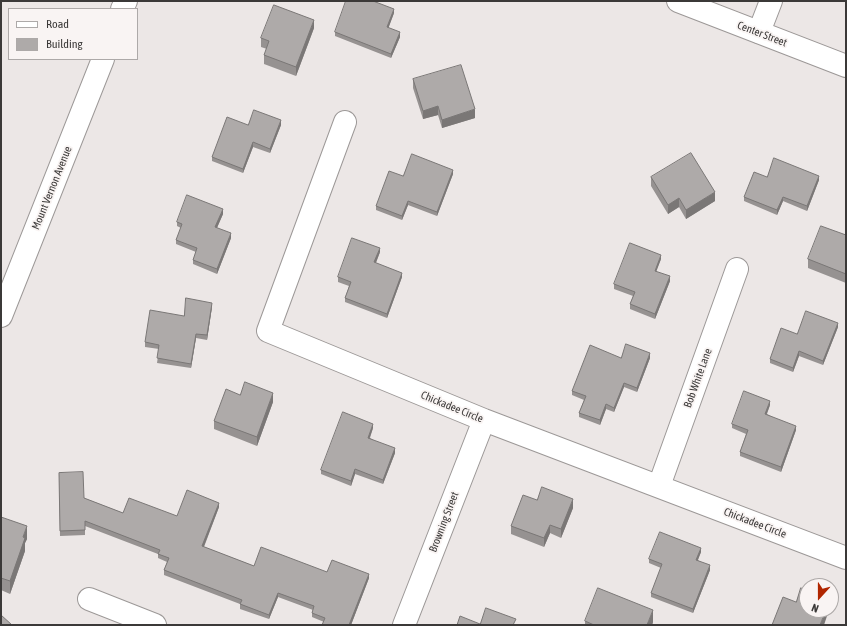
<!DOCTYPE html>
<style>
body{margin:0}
#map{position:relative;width:847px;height:626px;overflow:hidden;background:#ece7e6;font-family:"Asap Condensed",sans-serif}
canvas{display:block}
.frame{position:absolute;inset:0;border:2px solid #3b3938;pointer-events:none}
.legend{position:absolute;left:8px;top:8px;width:130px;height:52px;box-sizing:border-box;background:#f9f4f3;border:1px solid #ada9a8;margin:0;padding:5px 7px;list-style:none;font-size:12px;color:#3b3938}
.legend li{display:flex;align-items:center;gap:8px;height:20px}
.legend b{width:20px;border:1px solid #ada9a8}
.north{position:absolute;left:799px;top:578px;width:40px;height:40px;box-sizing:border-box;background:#f9f4f3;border:1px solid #ada9a8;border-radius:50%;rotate:201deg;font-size:11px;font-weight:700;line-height:16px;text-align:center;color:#3b3938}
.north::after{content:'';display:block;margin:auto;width:14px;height:18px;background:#b12600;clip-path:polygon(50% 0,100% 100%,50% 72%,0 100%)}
</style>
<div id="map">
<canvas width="847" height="626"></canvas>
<div class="frame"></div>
<ul class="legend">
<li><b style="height:5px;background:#fff"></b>Road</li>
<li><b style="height:11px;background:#aeaaa9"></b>Building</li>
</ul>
<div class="north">N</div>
</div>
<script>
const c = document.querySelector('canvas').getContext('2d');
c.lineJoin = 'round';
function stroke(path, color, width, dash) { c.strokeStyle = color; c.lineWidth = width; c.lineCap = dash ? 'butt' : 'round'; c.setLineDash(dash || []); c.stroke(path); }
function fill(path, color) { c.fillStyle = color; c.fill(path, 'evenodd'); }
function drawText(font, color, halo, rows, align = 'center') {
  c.font = font + ' "Asap Condensed",sans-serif'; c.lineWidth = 3.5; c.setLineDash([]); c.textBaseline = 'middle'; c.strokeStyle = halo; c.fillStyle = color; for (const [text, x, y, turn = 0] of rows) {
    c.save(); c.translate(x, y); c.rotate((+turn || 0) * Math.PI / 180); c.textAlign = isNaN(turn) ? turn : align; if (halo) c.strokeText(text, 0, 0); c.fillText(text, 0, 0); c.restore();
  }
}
const minor = new Path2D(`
 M759 32 771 1
 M345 122 268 331 484 420 846 558
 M659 486 737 269
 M89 599 155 625
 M404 625 484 420`);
const secondary = new Path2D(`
 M678 1 846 66
 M122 9 126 1
 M1 316 103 59`);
stroke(minor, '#9c9897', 24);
stroke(secondary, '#9c9897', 24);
stroke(minor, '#fff', 22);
stroke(secondary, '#fff', 22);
fill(new Path2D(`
 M394 13 388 28 400 37 391 58 335 36V32Z
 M314 28 296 76 264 64V55L267 49 261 47V38Z
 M413 79 475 118 442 128 438 115 423 119 413 88Z
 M248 125H281L270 153 253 147 243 173 212 161V157Z
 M453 174 437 216 408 205 402 220 376 210V206L403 176Z
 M651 177 715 201 686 219 679 207 668 214 651 186Z
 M767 177 819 180 807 211 783 201 777 215 744 201V197Z
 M223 214 217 228 231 238 217 274 193 264V260L196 252 176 244V240L181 228 177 226V222Z
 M846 235V283L808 268V259Z
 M380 252 376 263 402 277 387 318 345 302V298L349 286 338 282V277Z
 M661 259 656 271 670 281 655 319 630 309V304L633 296 614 289V284Z
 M212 307 207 340 196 338 191 368 157 363 159 349 145 347V342L184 316Z
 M838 327 823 365 799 356 793 372 770 363V359L797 334Z
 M621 358H650L637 392 624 387 614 412 606 409 600 425 579 417V413L584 400 572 395V391Z
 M240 395 273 402 257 446 214 429V421Z
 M770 405 767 414 796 430 781 472 740 456V452L746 434 732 428V424Z
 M373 428 370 438 395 453 383 484 355 474 351 486 321 474V470Z
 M59 473 84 498 123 513 177 516 219 507 204 547 254 566 327 572 369 578 351 625H322L324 622 312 617V613L313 610 278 597 269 619 240 609V604L164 575V570L167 562 158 558V554L85 526V535L60 536Z
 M537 500 573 508 561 538 550 533 544 547 511 534V526Z
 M1 517 27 539 25 543V551L10 594 1 590Z
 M701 552 698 560 710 570 693 613 651 597V593L661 568 649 563V559Z
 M585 621 653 622 652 625H585Z`), '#969291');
fill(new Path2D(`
 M394 9V13L387 32V27Z
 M314 20V28L296 76V67Z
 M400 32V37L391 58V54Z
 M438 106V115L423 119V111Z
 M475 109V118L442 128V120Z
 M281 120V125L270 153V149Z
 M253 142V147L243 173V169Z
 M453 170V174L437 216V212Z
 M819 176V180L807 211V206Z
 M715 192V201L686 219V210Z
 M783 197V201L777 215V210Z
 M679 198V207L668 214V205Z
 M408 201V205L402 220V216Z
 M223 209V214L215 232V227Z
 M231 233V238L217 274V269Z
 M380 248V252L374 267V262Z
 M661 255V259L655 275V271Z
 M402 273V277L387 318V314Z
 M670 276V281L655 319V314Z
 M212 303V307L207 340V335Z
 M838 323V327L823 365V361Z
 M196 334V338L191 368V364Z
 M799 351V356L793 372V368Z
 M650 353V358L637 392V388Z
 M624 383V387L614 412V408Z
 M273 393V402L257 446V437Z
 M770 401V405L765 418V414Z
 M606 404V409L600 425V420Z
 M373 424V428L368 442V438Z
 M796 426V430L781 472V467Z
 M395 448V453L383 484V480Z
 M355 469V474L351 486V481Z
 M573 499V508L561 538V529Z
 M219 503V507L202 551V546Z
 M550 525V533L544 547V538Z
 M27 526V539L25 543V551L10 594V581L23 537Z
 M701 548V552L696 564V560Z
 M710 565V570L693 613V609Z
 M369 574V578L351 625H349Z
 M278 593V597L269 619V615Z
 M653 610V622L652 625H647Z
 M826 610H829L824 625H820Z`), '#7a7776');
const building = new Path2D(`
 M346 1H373L394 9 387 27 400 32 391 54 335 32Z
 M274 5 314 20 296 67 264 55 269 41 261 38Z
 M461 65 475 109 442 120 438 106 423 111 413 79Z
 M254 110 281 120 270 149 253 142 243 169 212 157 227 117 248 125Z
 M691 153 715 192 686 210 679 198 668 205 651 177Z
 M412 154 453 170 437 212 408 201 402 216 376 206 389 171 403 176Z
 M774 158 819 176 807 206 783 197 777 210 744 197 754 172 767 177Z
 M187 195 223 209 215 227 231 233 217 269 193 260 197 248 176 240 182 224 177 222Z
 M821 226 846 235V274L808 259Z
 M352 238 380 248 374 262 402 273 387 314 345 298 351 282 338 277Z
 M630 243 661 255 655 271 670 276 655 314 630 304 635 292 614 284Z
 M186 298 212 303 207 335 196 334 191 364 157 358 159 345 145 342 150 310 184 316Z
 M806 311 838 323 823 361 799 351 793 368 770 359 781 328 797 334Z
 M626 344 650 353 637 388 624 383 614 408 606 404 600 420 579 413 586 396 572 391 590 345 621 358Z
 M245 382 273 393 257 437 214 421 226 389 240 395Z
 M744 391 770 401 765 414 796 426 781 467 740 452 748 430 732 424Z
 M343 412 373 424 368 438 395 448 383 480 355 469 351 481 321 470Z
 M83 472 84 498 123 513 129 498 177 516 187 490 219 503 202 546 254 566 261 547 327 572 332 560 369 574 349 625H322L325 618 312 613 314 606 278 593 269 615 240 604 242 600 164 570 169 558 158 554 160 550 85 521V530L60 531 59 473Z
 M542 487 573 499 561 529 550 525 544 538 511 526 523 495 537 500Z
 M1 517 27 526 23 537 25 538 10 581 1 578Z
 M660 532 701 548 696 560 710 565 693 609 651 593 662 564 649 559Z
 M598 588 653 610 647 625H594L585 621Z
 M801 588 807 591V610H826L820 625H772L783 597 796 602Z
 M486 608 516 619 513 625H457L460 616 480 624Z
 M1 615 12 625H1Z`);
fill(building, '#aeaaa9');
stroke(building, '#7a7776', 1);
drawText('11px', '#3b3938', '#f9f4f3', [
 ["Center Street",762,34,21],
 ["Mount Vernon Avenue",52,188,-68],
 ["Bob White Lane",698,378,-70],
 ["Chickadee Circle",452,407,22],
 ["Browning Street",444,522,-69],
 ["Chickadee Circle",755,523,21]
]);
</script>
